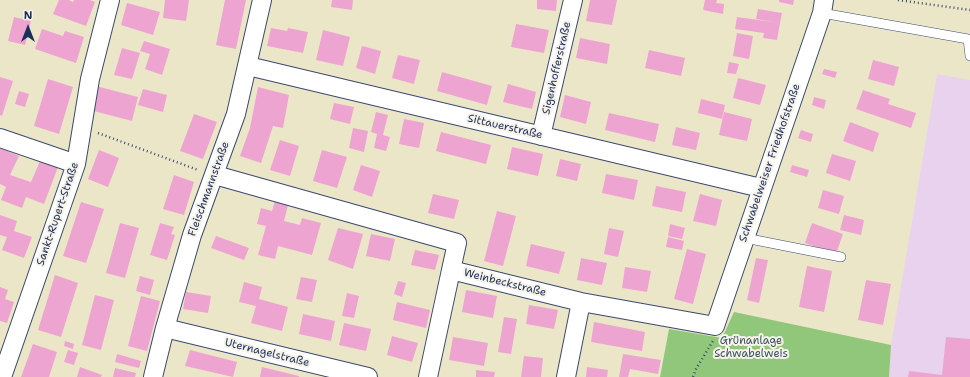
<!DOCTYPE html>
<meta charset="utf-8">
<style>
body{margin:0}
#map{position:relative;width:970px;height:377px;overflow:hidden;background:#ece6c9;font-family:"Shantell Sans",sans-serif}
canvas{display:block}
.north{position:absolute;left:8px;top:8px;width:40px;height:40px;-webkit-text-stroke:3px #f7f3e8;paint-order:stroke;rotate:0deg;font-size:11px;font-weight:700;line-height:16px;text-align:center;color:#1b2f5e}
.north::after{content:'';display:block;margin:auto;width:14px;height:18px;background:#1b2f5e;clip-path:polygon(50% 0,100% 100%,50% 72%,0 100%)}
</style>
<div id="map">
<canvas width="970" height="377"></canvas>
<div class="north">N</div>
</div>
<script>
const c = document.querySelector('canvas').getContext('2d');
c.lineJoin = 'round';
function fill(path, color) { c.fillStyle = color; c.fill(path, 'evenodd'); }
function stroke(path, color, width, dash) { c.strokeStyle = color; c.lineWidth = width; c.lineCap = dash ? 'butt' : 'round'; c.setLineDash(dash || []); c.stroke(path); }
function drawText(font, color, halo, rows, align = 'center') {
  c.font = font + ' "Shantell Sans",sans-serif'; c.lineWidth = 4; c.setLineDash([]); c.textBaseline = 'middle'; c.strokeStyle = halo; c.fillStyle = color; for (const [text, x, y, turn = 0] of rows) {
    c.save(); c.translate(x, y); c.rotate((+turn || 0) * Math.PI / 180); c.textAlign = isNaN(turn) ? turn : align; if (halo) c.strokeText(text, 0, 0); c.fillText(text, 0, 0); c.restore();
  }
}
fill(new Path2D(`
 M937 74 970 80V377H889L891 345Z`), '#e9d2ed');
fill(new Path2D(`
 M734 312 891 345 889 377H660L669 329 722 338Z`), '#90c77a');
fill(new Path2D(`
 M59 0H69L73 2 74 0H90L95 2 86 26 53 14Z
 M165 0H189L186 21 163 18Z
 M225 0H246L236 49 216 45Z
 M332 0H353L352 10 331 7Z
 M537 0H557L556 11 537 9Z
 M590 0H617L612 25 586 21Z
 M705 0H717L716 3 724 4 723 14 703 10Z
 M779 0H794L793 5 779 2Z
 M127 3 160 12 153 35 121 25Z
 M758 9 782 13 780 23 756 19Z
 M14 17 31 21 25 45 8 41Z
 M737 17 780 23 777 40 763 38 764 33 735 29Z
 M516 24 549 30 544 53 511 47Z
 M271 28 287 31 288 28 308 32 303 53 267 46Z
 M42 29 63 36 65 31 84 37 76 63 35 49Z
 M323 30 350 37 343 66 316 60Z
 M737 33 753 36 749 59 733 56Z
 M580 38 610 44 607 64 576 58Z
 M144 41 170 49 162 75 145 69 150 54 140 51Z
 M362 46 381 51 375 74 356 68Z
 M122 48 140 53 132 79 114 75Z
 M649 50 685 58 681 76 645 68Z
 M398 55 420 60 414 84 392 78Z
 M873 60 899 67 894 86 868 79Z
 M729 62 739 64 736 74 727 73Z
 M824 69 837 72 835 78 822 74Z
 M442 72 492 86 487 105 437 91Z
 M0 77 13 81 2 116 0 115Z
 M738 78 766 85 760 105 733 98Z
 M48 79 73 87 59 134 34 126Z
 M508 84 536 92 532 109 503 102Z
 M96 86 138 97 132 121 90 110Z
 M258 87 289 95 283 128 273 126 261 163 240 156 250 128Z
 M143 89 167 95 163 112 138 105Z
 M863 90 890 99 888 104 916 113 911 128 856 109Z
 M19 91 29 94 25 107 15 104Z
 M565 95 591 102 586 124 560 117Z
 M814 97 826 100 824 109 812 105Z
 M701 99 725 105 722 119 698 113Z
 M334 103 354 107 350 124 330 119Z
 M376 112 388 115 383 135 390 137 386 151 374 148 377 134 371 132Z
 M724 112 752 119 747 141 719 135Z
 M609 113 659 124 655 142 605 130Z
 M194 114 217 122 203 159 180 151Z
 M404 119 424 123 419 148 399 144Z
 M850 122 879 133 873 152 843 141Z
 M676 127 700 133 696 150 672 145Z
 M353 128 368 131 364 152 349 148Z
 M801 130 813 134 811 142 798 138Z
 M441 132 491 145 486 164 436 151Z
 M280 140 299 146 290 176 270 170Z
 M512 147 543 154 538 176 507 169Z
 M0 148 19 156 10 175 31 182 40 161 58 167 44 204 26 197 22 208 1 200 6 187 0 184Z
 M99 150 119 158 108 187 88 179Z
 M322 150 347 157 337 188 313 181Z
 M832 154 856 161 850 181 826 173Z
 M560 159 581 164 577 181 556 176Z
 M361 165 380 171 372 197 353 190Z
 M792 165 809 170 807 177 790 172Z
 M606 174 638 180 634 200 602 193Z
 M174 175 194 182 184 215 163 209Z
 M656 186 686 192 682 212 652 206Z
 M823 190 844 196 839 214 818 208Z
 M433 194 459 200 454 219 428 213Z
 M700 194 722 200 716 226 693 221Z
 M275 201 288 205 284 221 300 225 302 218 321 223 312 255 278 246 275 259 258 255 266 226 257 224 261 208 272 211Z
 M81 202 104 209 86 263 63 256Z
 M497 211 516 216 503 266 484 261Z
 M0 215 17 221 14 231 32 237 24 258 2 250 7 237 0 235Z
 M844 215 864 220 861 235 840 230Z
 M120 223 139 228 125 278 106 273Z
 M160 223 174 227 171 234 175 235 167 260 150 255Z
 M812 223 843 234 836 254 805 243Z
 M670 224 685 228 682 239 668 236Z
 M338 228 363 234 353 269 328 260Z
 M609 228 624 231 618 257 604 254Z
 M371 234 395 239 390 261 366 256Z
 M216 236 249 248 244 260 211 248Z
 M668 237 684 241 682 250 666 247Z
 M531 244 565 252 559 274 526 266Z
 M687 249 706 254 693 304 674 299Z
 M415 250 439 255 435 270 411 265Z
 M581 258 607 263 602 285 577 280Z
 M756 258 768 260 759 303 747 300Z
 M807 266 832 271 824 312 799 307Z
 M625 267 651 271 647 292 622 288Z
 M55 275 78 283 61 337 38 330Z
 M140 276 154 280 150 295 136 291Z
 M301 277 317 280 312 302 296 299Z
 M866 280 891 284 883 325 858 320Z
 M398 281 406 283 402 297 394 294Z
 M244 282 262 287 259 299 288 307 282 331 251 323 256 306 239 302Z
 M0 287 8 290 5 299 14 302 7 323 0 321Z
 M466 290 497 296 493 318 462 312Z
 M186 292 211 296 208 313 183 309Z
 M347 293 359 296 354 318 342 316Z
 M95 295 114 300 101 350 82 345Z
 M141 296 160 301 147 351 128 346Z
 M397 302 430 310 426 328 393 320Z
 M529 305 558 310 554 329 526 324Z
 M303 314 335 321 331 341 299 334Z
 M504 317 517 319 511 354 498 352Z
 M594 322 645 332 642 351 591 342Z
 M344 323 371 329 366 351 339 345Z
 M392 336 418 343 412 362 387 355Z
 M453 337 488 343 484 366 449 360Z
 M946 337 970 339V377H908L909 371 942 375Z
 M65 341 74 344 73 349 64 346Z
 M33 344 57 352 49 377H21Z
 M68 350 78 353 74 365 64 362Z
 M190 350 237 362 233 377 185 366Z
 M117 354 141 361 139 368 115 362Z
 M623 354 661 360 658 374 630 369 628 377H619Z
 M524 356 543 358 541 377H521Z
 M80 367 102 375 101 377H77Z
 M262 367 299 376V377H260Z
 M587 367 608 370 607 377H586Z
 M115 368 136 373 135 377H113Z
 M476 370 495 372 494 377H476Z`), '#eda4d1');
const service = new Path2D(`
 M822 13 968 39 970 56
 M745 238 841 257`);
const minor = new Path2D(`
 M248 66 761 188
 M541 136 573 0
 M0 138 76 164
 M215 175 457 243 451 270 581 302 715 326 822 13 824 0
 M165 328 368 377
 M2 377 76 164 90 79 110 0
 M153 377 165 328 192 235 236 114 262 0
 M428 377 451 270
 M566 377 581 302`);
stroke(service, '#3a4a6e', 10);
stroke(minor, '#3a4a6e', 20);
stroke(new Path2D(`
 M898 0 970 10
 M98 133 198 170
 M693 377 696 369 713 341`), '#3a4a6e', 2.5, [1, 3]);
stroke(service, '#fff', 9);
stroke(minor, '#fff', 18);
drawText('11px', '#1b2f5e', '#f7f3e8', [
 ["Sigenhofferstraße",557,68,-77],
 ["Sittauerstraße",505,127,13],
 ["Schwabelweiser Friedhofstraße",770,163,-71],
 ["Fleischmannstraße",209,189,-70],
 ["Sankt-Rupert-Straße",58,214,-71],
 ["Weinbeckstraße",505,283,14],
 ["Uternagelstraße",267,353,14]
]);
drawText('11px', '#385565', '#f7f3e8', [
 ["Grünanlage",751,341],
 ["Schwabelweis",751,354]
]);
</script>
